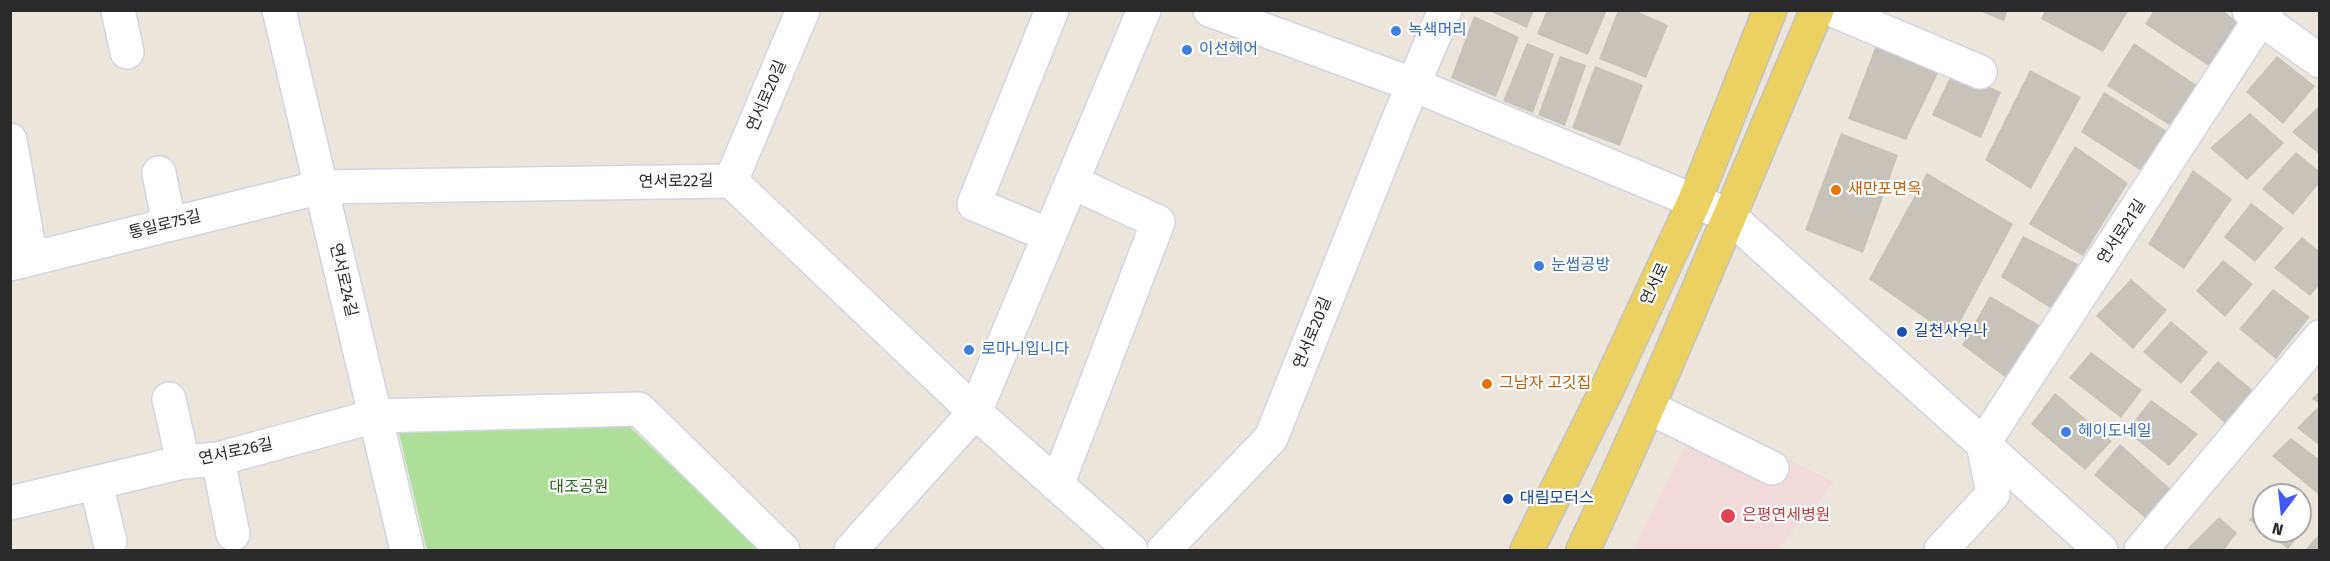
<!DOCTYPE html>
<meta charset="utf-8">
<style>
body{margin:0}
#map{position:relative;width:2330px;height:561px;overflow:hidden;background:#ebe5dc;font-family:"Fira Sans",sans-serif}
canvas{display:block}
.frame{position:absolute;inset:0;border:12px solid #2a2a2a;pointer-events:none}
.north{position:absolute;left:2252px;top:483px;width:60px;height:60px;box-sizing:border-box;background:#fff;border:2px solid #aaa;border-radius:50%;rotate:195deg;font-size:16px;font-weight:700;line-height:24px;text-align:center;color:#2a2a2a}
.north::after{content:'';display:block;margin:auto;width:21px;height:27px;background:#425af2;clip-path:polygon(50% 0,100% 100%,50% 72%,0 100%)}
</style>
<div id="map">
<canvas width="2330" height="561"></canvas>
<div class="frame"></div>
<div class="north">N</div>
</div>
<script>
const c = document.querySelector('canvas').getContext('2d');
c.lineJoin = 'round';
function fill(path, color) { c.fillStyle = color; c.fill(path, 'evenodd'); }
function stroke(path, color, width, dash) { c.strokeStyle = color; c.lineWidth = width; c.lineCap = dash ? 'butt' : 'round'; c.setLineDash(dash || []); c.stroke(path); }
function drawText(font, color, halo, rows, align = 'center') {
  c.font = font + ' "Fira Sans","Noto Sans KR",sans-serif'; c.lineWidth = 4.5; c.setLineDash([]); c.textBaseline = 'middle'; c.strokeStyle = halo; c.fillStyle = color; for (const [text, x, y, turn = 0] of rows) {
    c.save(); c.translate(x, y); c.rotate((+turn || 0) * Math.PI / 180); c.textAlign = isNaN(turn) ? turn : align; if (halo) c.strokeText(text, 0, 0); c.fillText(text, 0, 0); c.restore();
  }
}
fill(new Path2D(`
 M1700 416 1834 482 1777 550H1633Z`), '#f2dada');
fill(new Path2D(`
 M629 426 760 550H427L398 429Z`), '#afe09b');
fill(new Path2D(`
 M1487 10H1534L1527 28Z
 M1547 10H1607L1588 55 1537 34Z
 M1618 10H1634L1668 25 1646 78 1599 59Z
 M1977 10H2008L2004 21Z
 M2045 10H2129L2103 52 2041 19Z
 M2154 10H2222L2239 23 2212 68 2145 24Z
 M1474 16 1519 37 1496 97 1451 78Z
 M1878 40 1941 67 1906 140 1848 119Z
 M1527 43 1554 54 1533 113 1503 101Z
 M2134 43 2198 86 2171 126 2107 86Z
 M1560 56 1586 65 1565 126 1538 115Z
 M2277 56 2315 86 2283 124 2246 92Z
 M1595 66 1643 85 1620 146 1572 128Z
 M2030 70 2081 97 2031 189 1985 160Z
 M1953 71 2001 92 1981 138 1932 115Z
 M2104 92 2167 131 2140 170 2081 132Z
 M2320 105V155L2292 132Z
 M2250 113 2284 143 2247 180 2210 148Z
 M1841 133 1898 155 1863 253 1805 230Z
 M2075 146 2128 183 2083 256 2029 224Z
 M2296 152 2320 172V182L2293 215 2262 189Z
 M2193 170 2232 199 2184 269 2148 244Z
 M1927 173 2013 224 1952 337 1869 279Z
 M2251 203 2284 228 2255 262 2224 237Z
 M2023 236 2078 264 2052 309 2001 277Z
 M2302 237 2320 252V284L2310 296 2274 268Z
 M2223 260 2253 284 2225 317 2196 291Z
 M2131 279 2167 310 2133 349 2096 316Z
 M2273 289 2310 317 2276 359 2239 329Z
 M1990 296 2039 325 2009 380 1962 345Z
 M2171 321 2208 352 2181 384 2143 352Z
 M2091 352 2142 390 2121 418 2069 378Z
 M2218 361 2255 392 2227 425 2190 392Z
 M2320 390V404L2312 399Z
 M2055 393 2112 441 2085 470 2031 424Z
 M2151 400 2198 434 2169 466 2126 431Z
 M2317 408 2320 411V446L2297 428Z
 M2291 438 2320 460 2318 494 2272 456Z
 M2120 444 2175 493 2149 521 2094 475Z
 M2264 505V531L2249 520Z
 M2300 514 2310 522 2288 549 2264 531H2300Z
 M2219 517 2237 533 2224 550H2186Z
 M2320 533V550H2305Z`), '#c7c3bb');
const minor = new Path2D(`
 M118 10 127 52
 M279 10 407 550
 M1210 10 1414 85 1728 215 2101 550
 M1833 10 1980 72
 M2249 10 2320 61
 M10 140 31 259
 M159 173 169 224
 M731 181 803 10
 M1049 235 974 204 1052 10
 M10 264 321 187 731 181 975 412 1131 550
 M169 399 183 462
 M1650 408 1772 468
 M218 459 233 534
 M96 483 110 542
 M1057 485 1158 222 1072 182
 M10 503 183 462 218 459 375 416 639 409 783 550
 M851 550 975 412 1144 10
 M1164 550 1271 438 1397 123 1445 10
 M1941 550 1993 494 1983 444 2266 10
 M2141 550 2320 337`);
const major = new Path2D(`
 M1527 550 1608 387 1695 200 1770 10
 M1583 550C1666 373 1739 191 1817 10`);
stroke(minor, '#d1d4e2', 36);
stroke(major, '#c3c3c3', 36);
stroke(minor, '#fff', 33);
stroke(major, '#ebd162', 33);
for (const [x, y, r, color] of [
 [1396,31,6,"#3f7fe0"],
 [1187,50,6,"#3f7fe0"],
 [1836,190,6,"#e8710a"],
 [1539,266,6,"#3f7fe0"],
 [1902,332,6,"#1a4fb4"],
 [969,350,6,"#3f7fe0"],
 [1487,384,6,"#e8710a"],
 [2066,432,6,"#3f7fe0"],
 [1508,499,6,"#1a4fb4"],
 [1728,516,8,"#e0444e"]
]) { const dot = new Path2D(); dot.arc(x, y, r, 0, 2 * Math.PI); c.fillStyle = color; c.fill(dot); stroke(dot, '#fff', 2); }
drawText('16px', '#366cbe', '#fff', [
 ["녹색머리",1408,31],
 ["이선헤어",1199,50],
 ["눈썹공방",1551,266],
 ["로마니입니다",981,350],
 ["헤이도네일",2078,432]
], 'left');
drawText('16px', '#2a2a2a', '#fff', [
 ["연서로20길",767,96,-67],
 ["연서로22길",676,182,-1],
 ["통일로75길",165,225,-14],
 ["연서로21길",2122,232,-57],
 ["연서로24길",343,280,77],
 ["연서로",1655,284,-65],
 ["연서로20길",1313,333,-68],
 ["연서로26길",236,452,-12]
]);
drawText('16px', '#c56008', '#fff', [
 ["새만포면옥",1848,190],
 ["그남자 고깃집",1499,384]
], 'left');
drawText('16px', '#164399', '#fff', [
 ["길천사우나",1914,332],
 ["대림모터스",1520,499]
], 'left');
drawText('16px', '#28641d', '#fff', [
 ["대조공원",579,488]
]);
drawText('16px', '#be3a42', '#fff', [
 ["은평연세병원",1742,516]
], 'left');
</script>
